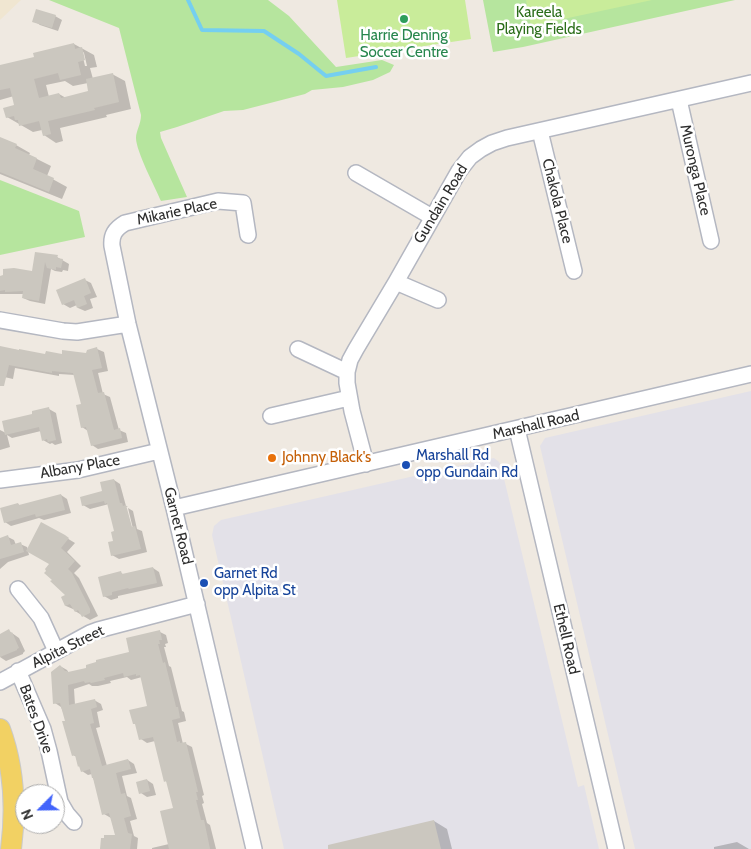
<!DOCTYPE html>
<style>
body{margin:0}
#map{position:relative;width:751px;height:849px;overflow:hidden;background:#efe9e1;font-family:Cabin,sans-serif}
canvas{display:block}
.north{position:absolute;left:15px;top:784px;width:50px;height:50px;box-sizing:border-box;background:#fff;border:1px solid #ababab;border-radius:50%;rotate:247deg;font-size:14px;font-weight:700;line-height:20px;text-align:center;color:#2e2e2e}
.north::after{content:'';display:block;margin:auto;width:18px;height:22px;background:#4264fb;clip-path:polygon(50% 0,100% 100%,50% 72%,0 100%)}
</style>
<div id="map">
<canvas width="751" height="849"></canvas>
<div class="north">N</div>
</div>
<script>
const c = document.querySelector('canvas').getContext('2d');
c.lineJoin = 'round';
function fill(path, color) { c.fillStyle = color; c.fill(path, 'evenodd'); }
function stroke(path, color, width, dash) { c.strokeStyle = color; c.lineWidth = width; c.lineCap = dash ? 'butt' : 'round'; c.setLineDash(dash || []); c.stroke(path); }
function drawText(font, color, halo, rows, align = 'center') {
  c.font = font + ' Cabin,sans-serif'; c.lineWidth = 5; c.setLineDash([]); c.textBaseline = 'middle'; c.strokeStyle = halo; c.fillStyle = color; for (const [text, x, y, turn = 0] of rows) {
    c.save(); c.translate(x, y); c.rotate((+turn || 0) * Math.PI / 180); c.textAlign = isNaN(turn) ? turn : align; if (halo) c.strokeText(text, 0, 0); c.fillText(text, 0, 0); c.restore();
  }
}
fill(new Path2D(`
 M751 391V849H635L540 446 545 438Z
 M494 458 499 462 501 466 578 787 584 785 599 849H284L212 535 214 526 221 520 489 459Z`), '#e3e1e8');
fill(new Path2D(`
 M0 0H21L0 20Z`), '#f0e6d1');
fill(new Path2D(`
 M49 0H268L289 16 336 67 382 60 394 65 390 72 373 80 343 87 312 90 305 94 243 110 224 111 177 127 160 132 161 138 187 197 161 201C155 187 136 151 136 138 136 131 141 124 141 115L119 28Z
 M483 0H735L523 47 493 52Z
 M0 180 79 211 85 237 0 255Z`), '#b6e59e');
fill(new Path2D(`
 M337 0H465L471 39 346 58Z
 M526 0H652L531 26Z`), '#c9ec9a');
fill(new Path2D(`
 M55 16 62 20 58 31 40 25 34 21Z
 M74 44 94 55 97 67 90 68 93 79 112 74 125 81 131 109 106 115 107 117 60 128 63 141 56 143 44 135 42 130 33 132 7 117 16 106 14 96 0 100V66L35 58ZM81 49 84 53 87 66H85ZM65 81 73 86 88 83 90 92 66 98 59 94 49 97 46 85Z
 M0 139 16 145 30 153 29 155 51 166 47 176 67 187 62 199 0 174Z
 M36 253 57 257 69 264 68 271 63 270 62 272 55 271 51 269 45 304 30 301 23 298 24 294H0V277L33 273Z
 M85 280 91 283 97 297 90 299 93 308 85 311 78 308 77 305 70 308 63 304Z
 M0 347 46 355 87 354 97 349 104 352 108 371 98 373 103 394 110 397 119 430 126 433 128 442 98 449 92 445 88 431 82 427V404L75 375 59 374V376L15 368 13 379 0 376Z
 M49 409 56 413 62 443 55 445 52 443 50 444 43 440 41 431 12 438 7 435 10 447 0 450V430L6 433 34 415Z
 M114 480 120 484 126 506 128 507H126L132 533H134L128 508 133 511 137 529 142 531 147 552 119 559 112 555 115 532 109 504 90 509 83 505 103 492Z
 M61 495 67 499 71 513 44 520 39 518 11 526 5 522 18 504 21 506Z
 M42 523 75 543 67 552 81 566 74 573 79 578 98 616 90 620 75 611 74 609H73L66 606 62 597 67 595 51 564 28 551 29 555 8 562 0 569V539L8 537 14 540 16 545 20 544 27 547 28 550Z
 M153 568 159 572 163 586 118 596V598L111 600 104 596 121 573 125 575Z
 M9 631 19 638 25 651 23 653V654L6 661 0 657V635Z
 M160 632 166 635 168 643 165 644 166 647H164L169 666 171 667 182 711 184 712 186 721 178 723 183 744H186L192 747 204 795 202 796 204 803 202 804 207 823 210 825 216 849H152V848L169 844 174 809 168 782 165 781 155 741 147 743 141 739 149 707 142 677 131 680 127 677 110 681 111 683 98 686H92L89 684 74 689 75 705 94 700 101 704 103 710 97 712 100 727 96 728 107 766 128 760 134 764 137 773 122 776 127 796 131 798 137 819 130 821 134 836 138 838 137 849H101L116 837 111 818 104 814 92 774 88 775 82 771 81 767 79 766 77 757 73 755 67 722 61 707 55 703 60 666 67 670 69 673 88 668 131 653Z
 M147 780 153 784 156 795 147 797 141 793Z
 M434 821 447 829 452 849H330Z
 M737 842 749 849H714V847Z`), '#0003');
stroke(new Path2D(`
 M188 0 202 30 264 31 299 54 326 76 376 67`), '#75cff0', 4);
fill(new Path2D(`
 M36 9 56 15 52 28 32 22Z
 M74 43 75 49 82 47 85 60 78 62 81 75 60 80 58 73 34 79 39 98 59 93 61 98 88 91 86 79 113 73 119 102 94 108 95 110 48 121 51 134 43 136 39 121 19 126 18 120H15L14 116 6 118 3 108 14 105 10 88 0 90V65L34 57 33 53Z
 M0 137 17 144 15 148 37 158 33 169 54 178 49 192 0 172Z
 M35 252 58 255 57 258 63 259 61 268 56 267V270L47 268 45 262 39 301 22 298 23 291 5 292V290L0 291V276L3 275V269L14 268 32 271Z
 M85 278 91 293 84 296 87 304 77 308 74 300 62 305 56 290Z
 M0 346 19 350V349L45 354 46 351 62 354V350L86 353 87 350 97 347 102 368 92 370 98 393 104 392 114 430 120 428 122 438 91 446 86 427 81 428 76 405 81 404 73 373 52 371V373L9 365 4 386H0Z
 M49 407 56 440 48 442 47 439 42 441 39 427 5 435 2 421 32 414V411Z
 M114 479 120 503H122L123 506 126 505 132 527 135 526 141 549 111 556 108 542 113 541 111 532 114 531 107 503 105 504 104 501 82 506 80 497 102 491 100 482Z
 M61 494 65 510 36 517 35 514 4 523 0 508 18 503 19 505Z
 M41 522 65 535 69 538 61 548 75 561 68 569 72 573 90 609V613L82 617 78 610 75 612 70 604 65 606 61 597 65 595 50 581 52 580 44 573 46 571 45 569 49 564 26 551Z
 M8 535 11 545 21 542 24 552 0 559V538Z
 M153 567 157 583 129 589 128 588 112 592V595L103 597 98 577 121 571 122 574Z
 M9 629 11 633 12 632 19 648 17 649V650L0 657V634Z
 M160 630 162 640H159L160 644H158L163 663 165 662 176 707H178L180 718 172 720 177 742 180 741V743L186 742 198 792H196L198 800H196L201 820H204L210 849H169L160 811 173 808 166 781 164 782 153 737 139 740 135 724H133L129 710 147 706 140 675 136 676V674L124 677 123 673 104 678 105 680 91 683 90 682 85 683 84 681 68 685 69 705 95 699 97 707 91 709 94 723 90 724 102 766 128 759 131 769 116 773 121 794 125 793 131 816 124 818 128 833 132 834 130 849H100L101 838H104V835H115L109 813 102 815 93 778H92L90 769 81 772 79 766 78 767 75 755 72 756 62 721H65L60 703 53 704 51 672 60 665 65 671H67L68 672 86 668V665L96 662V660L129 652 126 638Z
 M147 779 150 791 139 794 136 782Z
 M434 820 441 849H328V845Z`), '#cbc7bf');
const minor = new Path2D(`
 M679 100 711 241
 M540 131 574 271
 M356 173 432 217
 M248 235 243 203 218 201 125 223C115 229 111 235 112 246L128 324 174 508 254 849
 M396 282 438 300
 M0 320 63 331 77 332 128 324
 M298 349 347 372
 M271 416 349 398
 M517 429 616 849
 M366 464 352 411 347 383V372L350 360 356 349 396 282 459 171 470 157 481 149 492 143 507 138 751 83
 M0 480 78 470 159 451
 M174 508 751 374
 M18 589 41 618 56 651
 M18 671 43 729 49 751 60 802 67 814 74 822
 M0 682 90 633 98 630 197 604`);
const major = new Path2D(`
 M0 729C14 767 16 810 11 849`);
stroke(minor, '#b4b7c1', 18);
stroke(major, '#c9c9c9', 22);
stroke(minor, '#fff', 15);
stroke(major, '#f2d163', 20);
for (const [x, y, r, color] of [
 [404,19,5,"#2e9e5b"],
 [272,458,5,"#e8710a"],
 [406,465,5,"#1a4fb4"],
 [204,583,5,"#1a4fb4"]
]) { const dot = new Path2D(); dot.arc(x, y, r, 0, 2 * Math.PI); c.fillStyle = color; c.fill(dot); stroke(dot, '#fff', 2); }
drawText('15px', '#2c6e1b', '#fff', [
 ["Kareela",539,13],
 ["Playing Fields",539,30]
]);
drawText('15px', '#27864d', '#fff', [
 ["Harrie Dening",404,36],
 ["Soccer Centre",404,53]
]);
drawText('15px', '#2e2e2e', '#fff', [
 ["Muronga Place",695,170,77],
 ["Chakola Place",557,201,76],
 ["Gundain Road",441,204,-59],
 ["Mikarie Place",177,212,-12],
 ["Marshall Road",536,425,-13],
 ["Albany Place",80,467,-10],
 ["Garnet Road",178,526,76],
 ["Ethell Road",566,639,77],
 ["Alpita Street",68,647,-26],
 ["Bates Drive",36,719,70]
]);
drawText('15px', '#164399', '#fff', [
 ["Marshall Rd",416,456],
 ["opp Gundain Rd",416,473],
 ["Garnet Rd",214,574],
 ["opp Alpita St",214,591]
], 'left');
drawText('15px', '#c56008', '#fff', [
 ["Johnny Black's",282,458]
], 'left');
</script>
